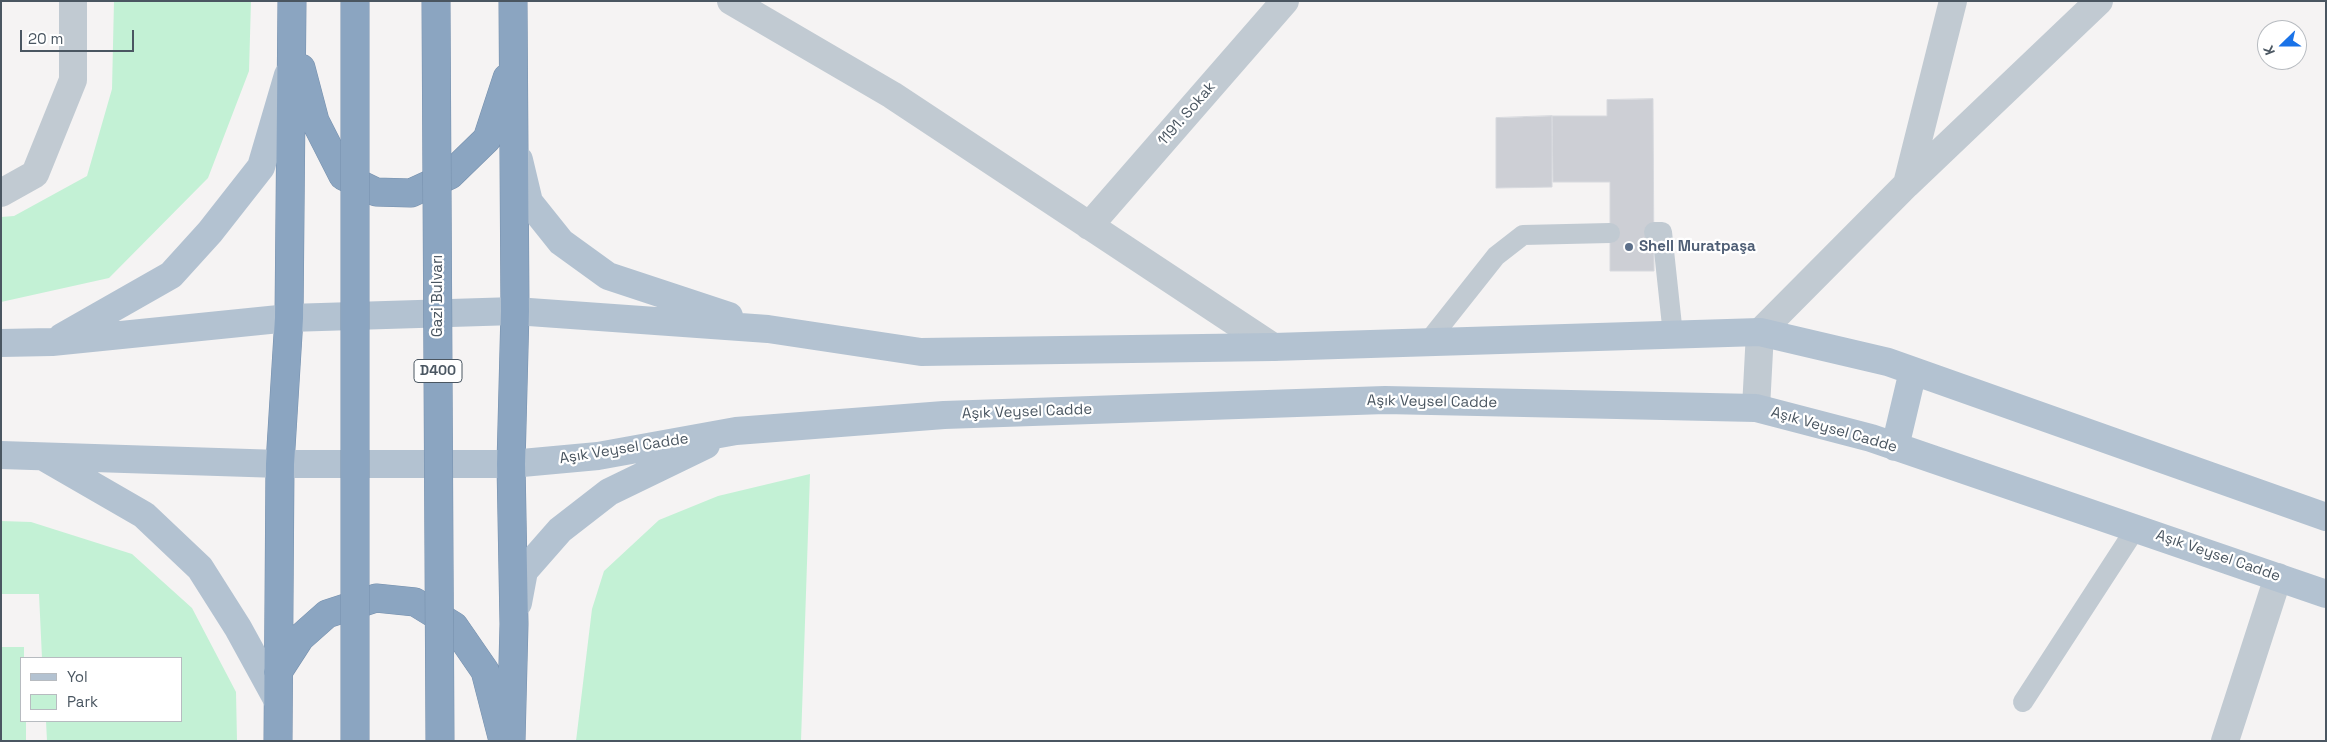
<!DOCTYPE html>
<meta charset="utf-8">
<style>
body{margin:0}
#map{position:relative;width:2327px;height:742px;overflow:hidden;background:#f5f3f3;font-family:"Space Grotesk",sans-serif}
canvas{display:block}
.frame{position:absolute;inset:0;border:2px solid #4a5661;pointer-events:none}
.legend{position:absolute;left:20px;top:657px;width:162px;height:65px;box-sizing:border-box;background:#fff;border:1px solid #b7bbc0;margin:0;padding:6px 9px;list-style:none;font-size:15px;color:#4a5661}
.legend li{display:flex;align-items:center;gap:10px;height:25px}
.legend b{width:25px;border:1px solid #b7bbc0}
.north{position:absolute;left:2257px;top:20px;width:50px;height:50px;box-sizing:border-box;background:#fff;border:1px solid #b7bbc0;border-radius:50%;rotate:248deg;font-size:14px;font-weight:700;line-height:20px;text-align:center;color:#4a5661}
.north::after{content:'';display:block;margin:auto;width:18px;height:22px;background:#1a73e8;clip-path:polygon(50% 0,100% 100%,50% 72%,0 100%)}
.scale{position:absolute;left:20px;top:30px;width:114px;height:22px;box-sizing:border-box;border:2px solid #4a5661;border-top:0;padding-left:6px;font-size:15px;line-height:18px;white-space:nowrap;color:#4a5661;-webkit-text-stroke:4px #fff;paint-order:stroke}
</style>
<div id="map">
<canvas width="2327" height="742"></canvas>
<div class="frame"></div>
<ul class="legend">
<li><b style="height:6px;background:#b3c2d1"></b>Yol</li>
<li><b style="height:14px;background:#c3f1d5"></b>Park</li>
</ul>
<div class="north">K</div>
<div class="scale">20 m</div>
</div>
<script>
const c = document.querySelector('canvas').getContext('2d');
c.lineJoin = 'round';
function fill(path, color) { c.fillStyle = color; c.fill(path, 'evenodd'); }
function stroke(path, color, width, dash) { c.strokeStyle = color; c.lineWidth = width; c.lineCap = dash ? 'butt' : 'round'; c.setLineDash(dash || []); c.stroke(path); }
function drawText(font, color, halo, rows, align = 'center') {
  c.font = font + ' "Space Grotesk",sans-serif'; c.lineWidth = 4.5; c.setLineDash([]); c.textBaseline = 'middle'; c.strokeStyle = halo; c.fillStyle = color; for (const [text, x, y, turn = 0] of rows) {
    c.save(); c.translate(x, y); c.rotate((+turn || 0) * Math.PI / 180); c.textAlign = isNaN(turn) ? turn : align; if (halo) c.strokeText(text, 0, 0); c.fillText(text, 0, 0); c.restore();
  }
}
fill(new Path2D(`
 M114 1H251L249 71 208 178 109 278 1 302V217L14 216 87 176 112 89Z
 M810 474 801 741H576L592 609 604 571 659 520 718 496Z
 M1 521 31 522 132 554 192 608 236 692 237 741H47L46 721H181V658H42L39 594H1Z
 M1 647H24V658H21V721H26V741H1Z`), '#c3f1d5');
const building = new Path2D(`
 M1653 99 1654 271H1610V182H1553L1552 116H1607V100Z
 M1552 116V187L1496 188V118Z`);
fill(building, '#cdcfd5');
stroke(building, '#d7d9de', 1);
const highway = new Path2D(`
 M301 68 315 121 343 176 376 192 411 193 450 175 487 139 507 78
 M278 672 300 638 327 614 376 598 415 602 454 626 485 671 502 737
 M278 741 280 464 289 318 292 1
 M511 741 514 624 511 464 515 311 513 1`);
stroke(highway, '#7690ad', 29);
stroke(new Path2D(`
 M1654 232H1662L1673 335
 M1427 343 1496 256 1523 235 1610 233
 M2023 702 2136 528`), '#c1cad2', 20);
stroke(new Path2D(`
 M731 1 892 95 1273 347
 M1907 184 1953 1
 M1 193 35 174 73 80V1
 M1089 226 1285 1
 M1756 408 1760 332 1907 184 2099 1
 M2225 741 2278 577`), '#c1cad2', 28);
stroke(new Path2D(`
 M519 160 529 202 561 242 608 276 729 316
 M62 337 171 275 210 232 261 167 288 75
 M1 343 52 342 289 318 515 311 768 329 921 352 1273 347 1760 332 1888 362 2326 517
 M1895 447 1913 371
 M1 455 280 464H511L598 456 736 431 944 415 1385 400 1756 408 1871 438 2326 594
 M47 459 144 515 200 568 238 628 278 701
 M518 603 524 571 560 530 609 492 706 445`), '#b3c2d1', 28);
stroke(highway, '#8ba5c1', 28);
const highwayBridge = new Path2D(`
 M355 1V741
 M436 1 440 741`);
stroke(highwayBridge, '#7690ad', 29, []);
stroke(highwayBridge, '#8ba5c1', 28);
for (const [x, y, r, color] of [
 [1629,247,5,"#5c6f8a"]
]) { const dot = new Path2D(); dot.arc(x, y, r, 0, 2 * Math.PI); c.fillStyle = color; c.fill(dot); stroke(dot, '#fff', 2); }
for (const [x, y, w] of [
 [438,371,48]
]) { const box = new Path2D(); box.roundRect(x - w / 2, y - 11.5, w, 23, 4); c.fillStyle = '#fff'; c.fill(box); stroke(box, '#4a5661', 1); }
drawText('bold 14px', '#4a5661', null, [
 ["D400",438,371]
]);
drawText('15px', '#4a5661', '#fff', [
 ["1191. Sokak",1187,114,-49],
 ["Gazi Bulvarı",438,296,-90],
 ["Aşık Veysel Cadde",1432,402,1],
 ["Aşık Veysel Cadde",1027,412,-2],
 ["Aşık Veysel Cadde",1834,430,16],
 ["Aşık Veysel Cadde",624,449,-9],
 ["Aşık Veysel Cadde",2218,556,19]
]);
drawText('bold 15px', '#4e5e75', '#fff', [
 ["Shell Muratpaşa",1639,247]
], 'left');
</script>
